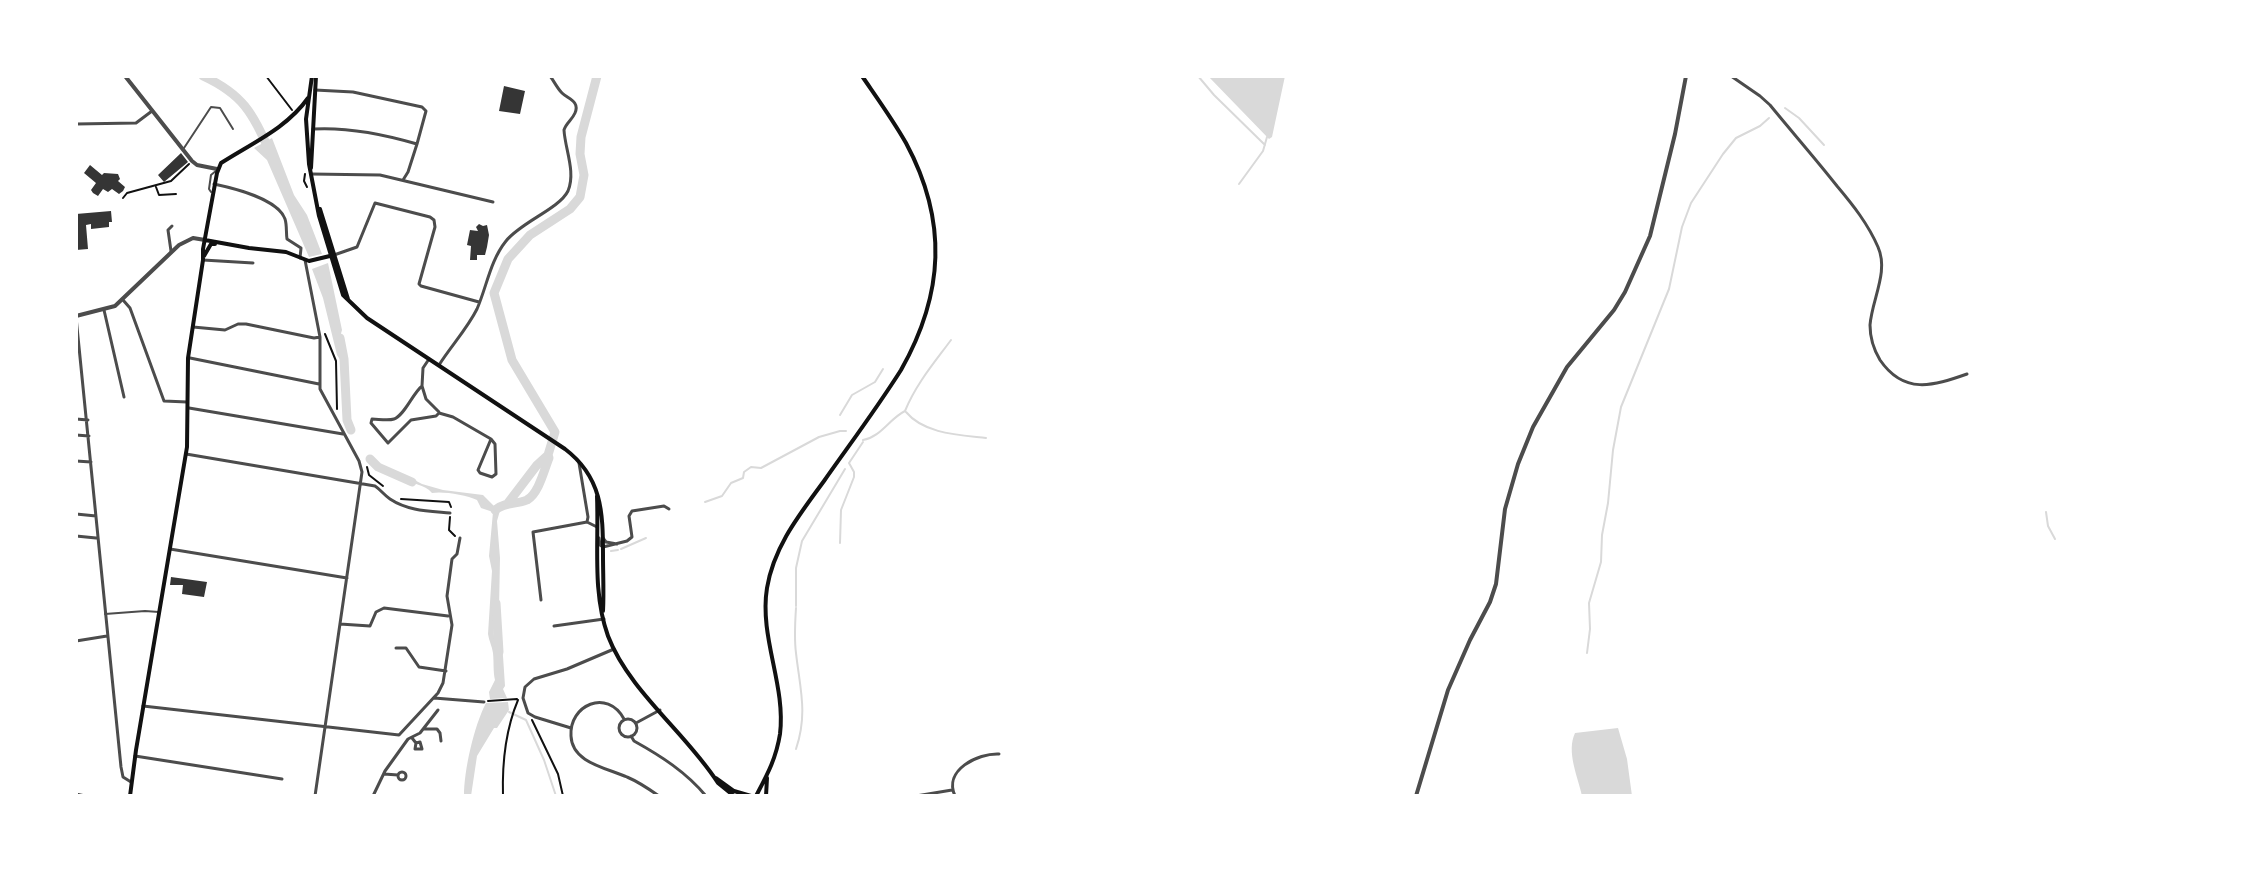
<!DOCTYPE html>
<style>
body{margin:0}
#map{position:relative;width:2267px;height:872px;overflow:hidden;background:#fff;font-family:"Public Sans",sans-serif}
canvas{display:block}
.frame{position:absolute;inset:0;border:78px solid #fff;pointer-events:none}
</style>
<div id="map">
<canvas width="2267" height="872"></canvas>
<div class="frame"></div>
</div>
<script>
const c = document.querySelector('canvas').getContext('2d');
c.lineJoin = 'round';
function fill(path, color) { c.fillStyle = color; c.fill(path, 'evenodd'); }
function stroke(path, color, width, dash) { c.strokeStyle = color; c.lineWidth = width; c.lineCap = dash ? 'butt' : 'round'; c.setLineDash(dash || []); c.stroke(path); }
fill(new Path2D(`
 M1208 76H1285L1272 137 1269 139Z
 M272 138 294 195 307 215 322 254 309 257 267 160 254 148Z
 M328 263 342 330C339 338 342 344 339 352 346 361 348 371 347 382L342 383 341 361 337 355 323 298 312 269Z
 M403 476H407L422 484 443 490 483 495 494 506 499 504 501 507 497 521 500 558 499 609 493 618 494 637 502 641 505 686 503 689 507 698 490 699 489 692 495 680C493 671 494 663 493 653 492 646 489 641 488 634L492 571 489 556 493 512 481 508 477 500C466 495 443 491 432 493 425 484 411 484 401 478Z
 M508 702 509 710 497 728H494L477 756 471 796H464C464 770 474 726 486 703Z
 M1618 728 1627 759 1632 796H1582C1578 777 1566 752 1575 733Z`), '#d9d9d9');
stroke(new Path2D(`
 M1198 76 1214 95 1265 145
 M1785 108 1799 118 1824 145
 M1239 184 1263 151 1267 137
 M906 412C924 434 960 435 986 438
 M840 415 852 395 875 382 883 369
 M863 440C881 437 889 419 905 411 916 384 934 363 951 340
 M705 502 722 496 731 483 743 478 744 472 751 467 761 468 819 437 840 431H846
 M2046 512 2048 526 2055 539
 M840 543 841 510 854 477V472L849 463 863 442
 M621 549 646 538
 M611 551 618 550
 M796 606V568L802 541 845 469
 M796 608C795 623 794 638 796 653 800 689 808 713 796 749
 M1587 653 1590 629 1589 603 1601 562 1602 535 1608 503 1613 450 1621 407 1669 289 1682 227 1691 203 1723 154 1736 138 1760 126 1769 118
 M509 712 526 720 544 760 556 796`), '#d9d9d9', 2);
stroke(new Path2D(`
 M203 76C244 95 252 113 270 152
 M340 338 344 359 347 420 351 430
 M370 459 378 467 412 482
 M508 503 537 465 548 455
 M495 510C507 501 516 505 527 500 539 493 544 470 549 458L548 455 555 432 512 360 494 293 508 259 530 235 570 209 580 197 584 175 580 154 581 137 597 76
 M496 603 499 652`), '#d9d9d9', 9);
fill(new Path2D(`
 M504 86 525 91 520 114 499 111Z
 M181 153 188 162 164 182 158 175Z
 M90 165 102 175 104 173 118 174 120 179 118 181 125 187 123 191 119 194 112 189 108 192 103 189 98 196 93 193 91 190 96 183 84 173Z
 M111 211 112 222H109V227L91 229V224L86 225 88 249 76 250V214Z
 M479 224 483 226 487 225 489 235 487 247 485 255H477V260H470L471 246 467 245 470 230 478 231 476 227Z
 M171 577 207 582 204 597 182 594 183 585H170Z`), '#353535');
stroke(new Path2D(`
 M266 76 292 110
 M305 174 304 181 307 187
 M156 187 159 195 176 194
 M123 198 127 193 171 181 189 164
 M325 334 336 361 337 409
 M367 467 369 475 383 486
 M401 499 449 502 451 507
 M450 517 449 530 455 536
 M488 701 517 699
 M532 720 558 774 563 796
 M503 796C502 762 505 731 518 700`), '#111', 2);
stroke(new Path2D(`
 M184 148 211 107 220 108 233 129
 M211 192 209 189 211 175 217 170`), '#4c4c4c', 2);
stroke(new Path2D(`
 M105 614 145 611 159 612`), '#4c4c4c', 2);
stroke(new Path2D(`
 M1731 76 1760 96 1770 105C1792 132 1815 158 1837 186 1853 205 1868 224 1878 247 1889 272 1872 299 1870 325 1870 337 1874 350 1880 360 1904 395 1933 386 1967 374
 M76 124 136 123 152 111
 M313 129C348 127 383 134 417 144L426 111 422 107 353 92 315 90
 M311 174 380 175 493 202
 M403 180 408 172 417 144
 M214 184C233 188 278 199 285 219 287 225 286 233 287 239L301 248 300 258
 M171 251 168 230 172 226
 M334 255 357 247 375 203 430 217 434 220 435 227 419 284 421 286 479 302
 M203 260 253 263
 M305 260 320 337V389L359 461 362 472 315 796
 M123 300 130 308 164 401 187 402
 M104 310 124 397
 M76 317 121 767 123 777 131 782
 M193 327 225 330 238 324H246L314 338 320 337
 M190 358 319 384
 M429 359 423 368 422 386C413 393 404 416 394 419 388 421 378 419 372 419L371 423 388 443 411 420 436 416 439 413 453 417 491 439 478 470 480 473 492 477 496 474 495 444 491 439
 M439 365C451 346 467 329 477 309 487 286 490 261 506 241 521 222 559 209 568 191 576 172 565 149 564 130 566 123 572 120 575 113 580 101 568 99 562 93 557 88 554 81 550 76
 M422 386 426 399 439 412
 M189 408 343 434
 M76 419 88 420
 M76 435 89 436
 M186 454 375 486C381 490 384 495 390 499 408 511 429 511 450 513
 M76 461 91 462
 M579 463 588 517 587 522
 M76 514 96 516
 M76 536 96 538
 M599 538 600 545 603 547 627 541 632 537 629 516 632 511 664 506 669 509
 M603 538 606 542 617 544
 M170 549 347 578
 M541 600 533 532 587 522 597 527
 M340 624 370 626 376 612 384 608 448 616
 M554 626 604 619
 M76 641 107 636
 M396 648H406L419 667 446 671
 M434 698 484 702
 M143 706 399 735 438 693 443 683 452 625 447 596 452 559 457 554 460 538
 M619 728a9 9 0 1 1 18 0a9 9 0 1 1-18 0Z
 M624 719C607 688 569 705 571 736 572 763 607 768 627 777 639 782 649 789 659 796
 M636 723 660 710
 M571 728 535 717 528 713 523 698 525 687 534 679 567 669 614 649
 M424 729H437L440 733 441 741
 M631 736 634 741C661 756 686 772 706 796
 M412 738 416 743 415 749H422L420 742 416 743
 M135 756 282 779
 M398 776a4 4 0 1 1 8 0a4 4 0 1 1-8 0Z
 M384 774 398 775
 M76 783V795
 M76 794 85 796
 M373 796 385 771 408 739 420 733 438 710
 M916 796 952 790
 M955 796C943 770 978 753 999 754`), '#4c4c4c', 3);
stroke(new Path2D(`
 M125 76 192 161 197 165 217 169
 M76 316 115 306 179 245 193 238 205 240
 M1416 796 1448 690 1470 640 1490 602 1496 584 1505 509 1518 464 1533 427 1567 367 1614 310 1625 292 1650 236 1675 134 1686 76`), '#4c4c4c', 4);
stroke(new Path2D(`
 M312 76 306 119 309 164 319 216 343 295 367 318 565 449C602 477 603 512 603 555 603 574 604 593 603 611
 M311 168 316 76
 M320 209 348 299
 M205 240 249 248 286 252 309 261 334 255
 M204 256 211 244H215
 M597 496C599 543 592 592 608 636 629 691 687 734 718 783L734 796
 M716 778 734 791 751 796
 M130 796 136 750 187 447 188 358 203 260V249L217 173 221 163C252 143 287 128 308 98
 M756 796C767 775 776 759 780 734 786 685 759 637 767 588 774 546 800 514 824 481 850 444 877 408 901 370 944 294 948 221 906 143 893 120 877 98 862 76
 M766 796 767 778`), '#111', 4);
</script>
